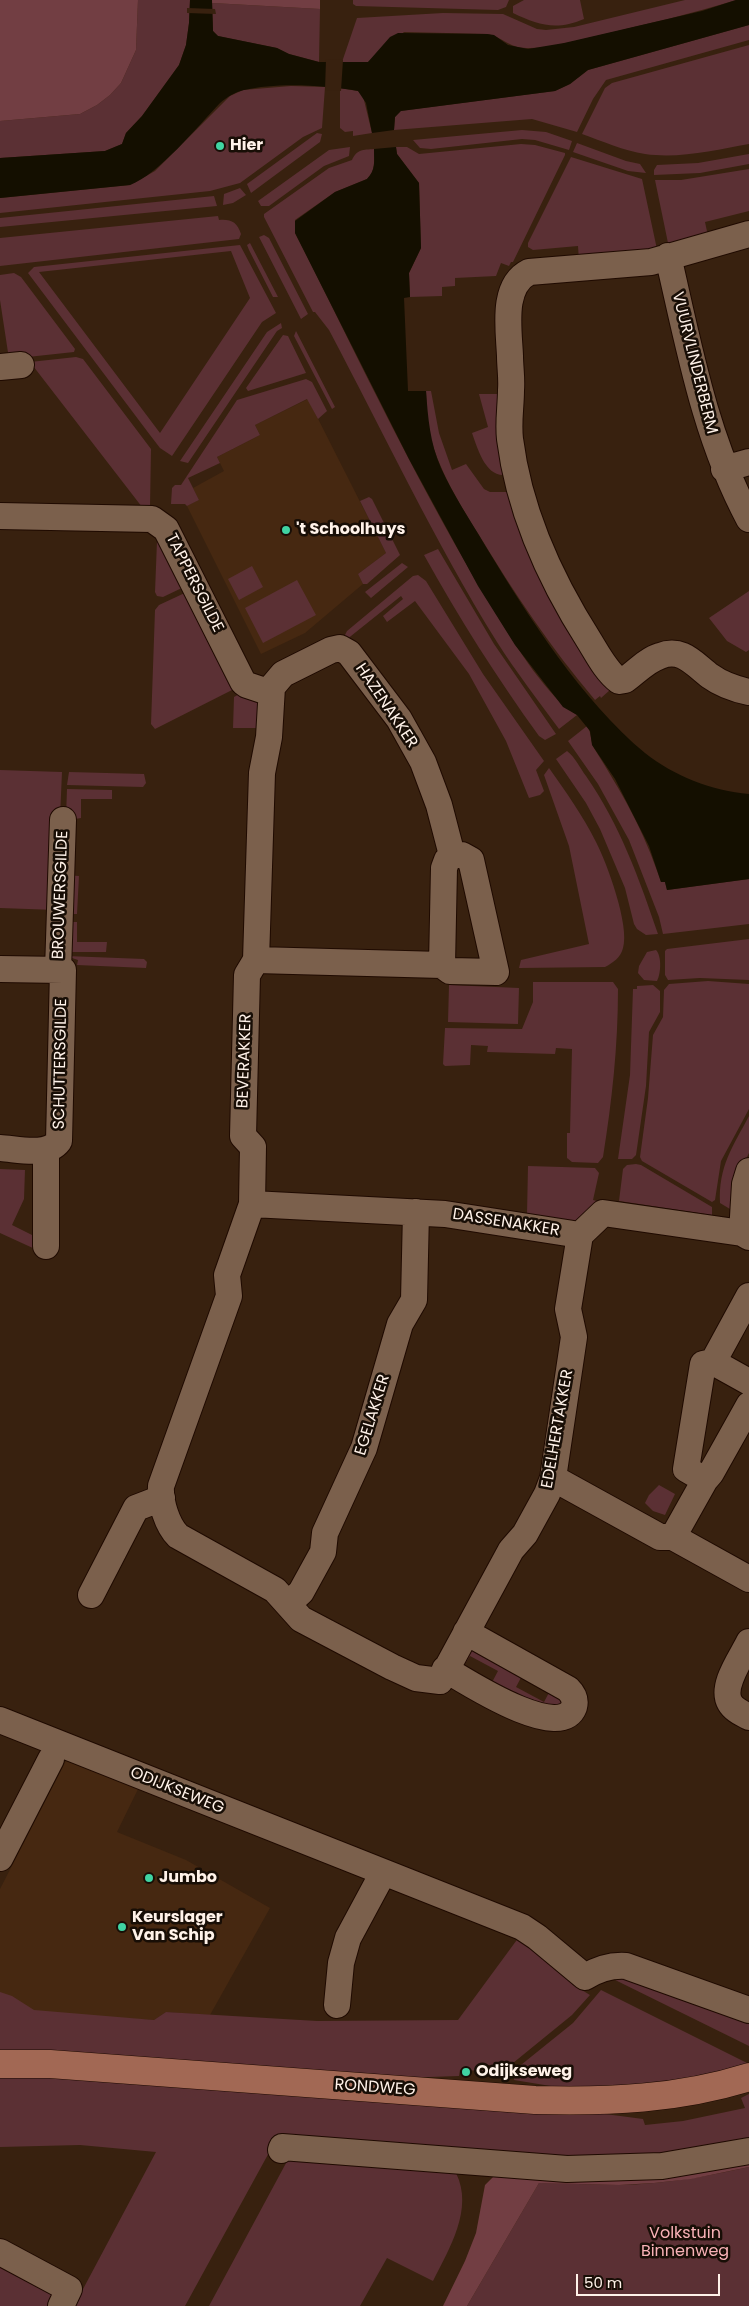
<!DOCTYPE html>
<style>
body{margin:0}
#map{position:relative;width:749px;height:2306px;overflow:hidden;background:#38210f;font-family:Poppins,sans-serif}
canvas{display:block}
.scale{position:absolute;left:576px;top:2274px;width:144px;height:22px;box-sizing:border-box;border:2px solid #fff2e9;border-top:0;padding-left:6px;font-size:15px;line-height:18px;white-space:nowrap;color:#fff2e9;-webkit-text-stroke:4px #180e06;paint-order:stroke}
</style>
<div id="map">
<canvas width="749" height="2306"></canvas>
<div class="scale">50 m</div>
</div>
<script>
const c = document.querySelector('canvas').getContext('2d');
c.lineJoin = 'round';
function fill(path, color) { c.fillStyle = color; c.fill(path, 'evenodd'); }
function stroke(path, color, width, dash) { c.strokeStyle = color; c.lineWidth = width; c.lineCap = dash ? 'butt' : 'round'; c.setLineDash(dash || []); c.stroke(path); }
function drawText(font, color, halo, rows, align = 'center') {
  c.font = font + ' Poppins,sans-serif'; c.lineWidth = 5; c.setLineDash([]); c.textBaseline = 'middle'; c.strokeStyle = halo; c.fillStyle = color; for (const [text, x, y, turn = 0] of rows) {
    c.save(); c.translate(x, y); c.rotate((+turn || 0) * Math.PI / 180); c.textAlign = isNaN(turn) ? turn : align; if (halo) c.strokeText(text, 0, 0); c.fillText(text, 0, 0); c.restore();
  }
}
fill(new Path2D(`
 M308 399 386 553 358 574 363 584 305 633 261 654 187 506 199 500 193 488 224 471 217 457 260 435 255 425Z
 M69 1755 140 1785 117 1832 186 1860 270 1908 210 2015 166 2012 154 2020 31 2013 0 1997V1889Z`), '#462811');
fill(new Path2D(`
 M138 0H190L189 23 186 45 179 65 142 116 126 133 122 144 105 151 0 158V121L80 114 97 105 110 95 121 83 136 50Z
 M353 0H509L506 7 498 10 356 6 353 4Z
 M524 0H580L584 19C556 31 538 25 513 13V6Z
 M685 0H736C692 14 646 24 601 35 577 40 550 49 526 48 509 48 501 36 487 34L404 32 368 62H342L357 18 443 13 503 14 537 29 546 30 574 27Z
 M212 3 320 9 319 62 289 54 277 48 218 36 213 31Z
 M749 25V40L606 80 593 99 577 132 532 119 394 130 395 117 400 111 555 91 570 84 588 70Z
 M749 45V144C716 150 679 159 645 154 624 151 602 141 582 134L605 88 612 83Z
 M291 86 325 87 322 128 303 137 240 183 210 191 0 213V198L130 185 155 171 230 96 243 90Z
 M340 88 358 91 363 96 372 133 353 136V131L345 132 340 128Z
 M522 130 546 132 572 141 569 150 535 140 522 139 431 149 420 148 413 140Z
 M317 133 322 134 320 142 251 193 247 184Z
 M577 143 626 161 640 164 646 173 628 171 573 152Z
 M521 144 535 145 565 153V155L513 262H511L509 266 501 263 496 276 455 278V286L442 287V296L410 297 409 273 421 248 419 183 397 154 396 147H407L419 154Z
 M350 147 349 156 324 166 269 206H261L258 201 329 150Z
 M374 149C374 161 376 170 367 179L335 192 295 220V233C360 361 421 493 497 615 516 646 547 697 577 715L559 729C538 700 516 672 497 642 435 542 384 434 329 330L315 312H313L264 217V214L329 168 352 160C357 149 363 150 374 149Z
 M749 154V164L700 173 654 175V170L657 165 698 163Z
 M571 157 642 179 658 254 579 261 578 246 533 250 528 247V243Z
 M749 169V211L705 222 708 236 670 246 668 243 655 180H681Z
 M240 188 246 195 233 203 223 205 224 194Z
 M214 196 217 206 0 227V218Z
 M218 216 219 220C231 219 237 222 241 234L239 239 0 266V238Z
 M264 235 269 238 308 314 301 319 259 237Z
 M250 243 278 297H273L249 250 247 245Z
 M240 245 276 313 262 322 172 456 160 448 150 435 28 273 34 267ZM231 251 250 298 160 433 39 272Z
 M14 273 21 277 75 349 74 352 9 359 0 300V275Z
 M281 323 282 328 277 331 188 463 180 461 267 332Z
 M296 331 335 407 332 409 294 336Z
 M283 335 288 336 306 373 248 391 246 388Z
 M76 357 83 359 151 449 150 507H142L30 362Z
 M306 379 312 382 327 411 318 419 307 399 255 425 260 435 217 457 220 463 188 478 199 500 187 506 185 504H171L172 488 175 485H181L237 400Z
 M426 391H431L439 433 452 470 466 464 484 489 490 492H509L610 690 601 698 600 696 595 700C551 648 514 593 479 535 459 503 438 469 429 432 426 419 427 404 426 391Z
 M479 394H499L504 475C485 476 477 447 472 433L488 427Z
 M369 497 372 499 400 555 367 584H363L358 574 386 553 360 501Z
 M159 539 186 586 163 597 157 596 155 592 157 541Z
 M438 549 494 644 556 734 545 740 539 736C497 678 459 618 424 555Z
 M402 563 408 567 371 598 365 592Z
 M252 566 263 587 239 600 228 579Z
 M418 575 426 581 483 674 544 761 536 770 544 791 540 795 529 798 506 741 469 674 415 601 387 622 383 616 403 599 401 596 346 640 345 635 347 631 413 576Z
 M297 580 316 615 263 643 245 608Z
 M189 591 236 688 155 729 151 724 155 610 159 605Z
 M749 591V650L746 652 727 641 709 618Z
 M243 692 258 699 257 728H233L234 697Z
 M587 726C592 733 590 741 594 748 623 795 643 828 661 882H665L667 890 749 879V924L663 934 659 917 629 840 598 784 568 741Z
 M567 751C575 757 580 768 586 776 620 825 639 878 658 934L646 935 637 929 634 924 625 888 600 829 586 803 556 759Z
 M549 768C566 792 583 816 596 842 607 863 630 926 623 948 621 957 613 963 605 967L519 968 521 960 589 944 569 846 544 775Z
 M0 770 62 772 56 910 0 908Z
 M69 772 144 774 146 783 143 787 67 785Z
 M67 789 112 790V799H81V818L69 820 66 817Z
 M65 875 79 876 77 914H66Z
 M65 922H77V942H107L106 952H69Z
 M749 939V980L700 978 668 980 665 975V951L667 949Z
 M656 950C662 956 661 974 657 981L644 980 638 973 639 966 647 952Z
 M66 956 144 959 147 962 146 968 77 965 78 960Z
 M708 981 749 984V1109L721 1161 715 1200 712 1202 642 1161 640 1157 648 1098 653 1035 663 1017 664 990 669 984Z
 M533 982H613L618 989C618 1046 612 1101 603 1157L598 1163 572 1162 567 1158V1133H570L572 1049 556 1048 555 1054 487 1052 488 1046 471 1045 470 1065 445 1066 443 1064 445 1028 522 1029 533 1002Z
 M449 985 519 988 518 1024 448 1022Z
 M653 985 660 991V1012L649 1032 646 1086 636 1155 632 1159H618L630 1075 633 989H637V986Z
 M749 1116V1153L745 1161 735 1212 720 1203C718 1167 733 1146 749 1116Z
 M636 1164 641 1165 712 1207V1215L619 1201 623 1169 627 1165Z
 M528 1166 595 1168 599 1173 593 1200 600 1202 582 1223 527 1214Z
 M0 1169 25 1170 24 1199 12 1225 34 1236 35 1249 0 1233Z
 M659 1485 675 1494 665 1515 653 1511 645 1503 649 1495Z
 M465 1647 524 1672 516 1687 544 1702 552 1687 563 1693 559 1709 490 1686 498 1671 470 1656 461 1670Z
 M519 1937 576 1977 572 1984 590 1995 572 2015 502 2072V2066L488 2065 487 2071 460 2070 459 2076 371 2079 0 2054V1992L12 1996 34 2010 154 2020 166 2012 317 2021 458 2020Z
 M621 1971 749 2019V2046L605 1975Z
 M601 1990 749 2064 694 2080 581 2091 514 2080 515 2073H511L573 2023Z
 M0 2074 590 2112 643 2119 645 2125 683 2121 745 2108 741 2098 749 2094V2139L631 2163 277 2138 185 2306H74L156 2152 80 2145 0 2147Z
 M292 2152 456 2173C474 2209 449 2249 433 2281L387 2258 360 2306H209Z
 M749 2167V2306H467L539 2183C578 2183 616 2187 654 2183 687 2180 718 2174 749 2167Z
 M0 2258 53 2289V2306H0Z`), '#5b3034');
fill(new Path2D(`
 M0 0H138L136 50 121 83 110 95 97 105 80 114 0 121Z
 M212 0H320V9L212 3Z
 M749 2158V2167L691 2179 654 2183 619 2185 539 2183 467 2306H443L465 2261 476 2233 485 2185 500 2170Z`), '#723e43');
fill(new Path2D(`
 M190 0H212L213 31 218 36 277 48 289 54 319 62H368L390 37 398 33 487 34 494 35 508 45 528 49 564 43 702 11 736 0H749V25L588 70 570 84 555 91 401 111 395 117 394 130 372 133 366 103 358 91C326 85 276 82 244 90 235 92 227 97 220 103 197 127 159 174 130 185L0 198V158L105 151 122 144 126 133 142 116 179 65 186 45 189 23Z
 M396 147 397 154 419 183 421 248 409 273 410 297 404 298 408 391H426C428 418 430 443 441 468 453 495 471 521 486 547 528 616 582 701 645 753 674 776 712 791 749 794V879L667 890 665 882H661L649 846 615 779 592 745 590 731 577 715 563 707 515 645 478 586 409 459 295 233V221L335 192 367 179C376 170 374 161 374 149Z`), '#140f00');
fill(new Path2D(`
 M187 8 215 9 216 14 187 13Z
 M326 59 343 60 341 91 325 90Z`), '#38210f');
const minor = new Path2D(`
 M749 234 651 262 529 272C501 286 509 330 510 356 510 367 512 378 511 390 511 406 508 422 510 439 519 511 551 581 590 642 598 655 606 671 619 681L625 680C636 672 647 660 660 656 682 647 694 664 710 676 721 684 735 689 749 692
 M668 256C689 347 705 437 749 519
 M0 367 21 365
 M724 469 749 462
 M0 516 152 519 166 529 243 682 247 685 271 693
 M256 960 442 965 450 971 496 972 471 860 462 855H452L439 805 423 762 399 719 349 653 340 648 331 650 283 674 272 687 269 737 262 773 256 960 247 975 243 1136 253 1147 252 1204 227 1275 229 1296 161 1486C160 1502 167 1525 178 1536L275 1590 301 1619 392 1667 416 1678 440 1681 511 1550 525 1534 547 1494 553 1478 574 1337 568 1309 580 1235
 M442 965 444 868 447 860 452 855
 M0 969 63 970 59 1141C47 1157 18 1149 0 1148
 M58 970 63 820
 M252 1204 445 1214 580 1235
 M742 1233 745 1184 749 1171
 M580 1235 603 1213 742 1233 749 1237
 M46 1246V1150
 M713 1362 749 1296
 M749 1382 713 1362 703 1364 686 1469 705 1480 711 1473 749 1405
 M553 1478 660 1537H673L749 1579
 M673 1537 705 1480
 M91 1595 136 1508 162 1498
 M288 1604 301 1592 323 1552 325 1533 364 1448 400 1324 414 1300 416 1212
 M749 1642C742 1657 720 1686 730 1703 734 1710 742 1713 749 1717
 M445 1669C464 1680 560 1743 574 1707 576 1700 573 1694 568 1689L466 1632
 M0 1720 522 1927 537 1937 585 1977C598 1969 612 1965 626 1966L749 2010
 M0 1858 51 1759
 M337 2005 341 1963 348 1938 383 1873
 M281 2150 282 2147 567 2169 662 2166 749 2151
 M0 2252 69 2289 61 2306`);
const major = new Path2D(`
 M0 2064H50L535 2100C608 2102 679 2099 749 2077`);
stroke(minor, '#1f0a00', 28);
stroke(major, '#1f0a00', 29);
stroke(minor, '#7b604c', 26);
stroke(major, '#a26854', 28);
for (const [x, y, r, color] of [
 [220,146,5,"#40d4a2"],
 [286,530,5,"#40d4a2"],
 [149,1878,5,"#40d4a2"],
 [122,1927,5,"#40d4a2"],
 [466,2072,5,"#40d4a2"]
]) { const dot = new Path2D(); dot.arc(x, y, r, 0, 2 * Math.PI); c.fillStyle = color; c.fill(dot); stroke(dot, '#180e06', 2); }
drawText('bold 16px', '#fff2e9', '#180e06', [
 ["Hier",230,146],
 ["'t Schoolhuys",296,530],
 ["Jumbo",159,1878],
 ["Keurslager",132,1918],
 ["Van Schip",132,1936],
 ["Odijkseweg",476,2072]
], 'left');
drawText('16px', '#fff2e9', '#180e06', [
 ["VUURVLINDERBERM",694,363,76],
 ["TAPPERSGILDE",194,583,63],
 ["HAZENAKKER",386,706,56],
 ["BROUWERSGILDE",61,895,-88],
 ["BEVERAKKER",245,1061,-88],
 ["SCHUTTERSGILDE",61,1064,-89],
 ["DASSENAKKER",506,1223,9],
 ["EGELAKKER",373,1415,-73],
 ["EDELHERTAKKER",558,1429,-80],
 ["ODIJKSEWEG",177,1791,22],
 ["RONDWEG",375,2088,4]
]);
drawText('16px', '#f9b2b7', '#180e06', [
 ["Volkstuin",685,2234],
 ["Binnenweg",685,2252]
]);
</script>
